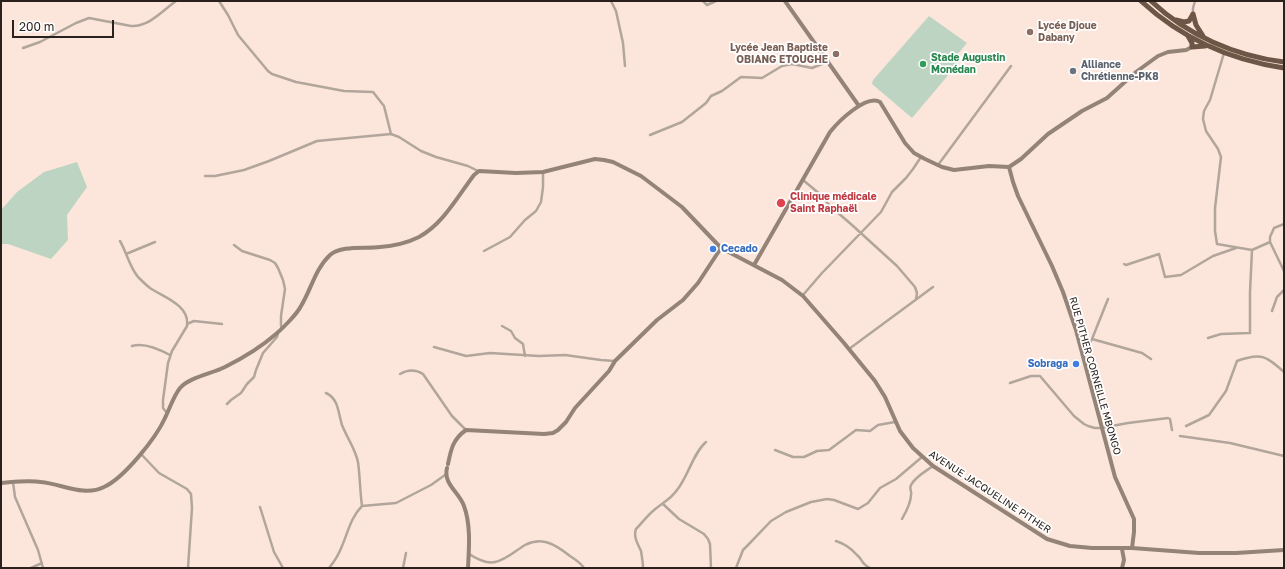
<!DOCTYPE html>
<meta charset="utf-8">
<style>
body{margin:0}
#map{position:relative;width:1285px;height:569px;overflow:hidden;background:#fce6db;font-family:"Golos Text",sans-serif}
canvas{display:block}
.frame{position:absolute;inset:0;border:2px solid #2b211c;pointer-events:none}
.scale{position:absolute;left:12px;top:20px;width:102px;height:18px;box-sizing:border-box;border:2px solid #2b211c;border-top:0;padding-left:5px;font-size:12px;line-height:14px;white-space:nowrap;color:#2b211c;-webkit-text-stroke:3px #fff;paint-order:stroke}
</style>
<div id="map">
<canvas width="1285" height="569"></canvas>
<div class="frame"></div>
<div class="scale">200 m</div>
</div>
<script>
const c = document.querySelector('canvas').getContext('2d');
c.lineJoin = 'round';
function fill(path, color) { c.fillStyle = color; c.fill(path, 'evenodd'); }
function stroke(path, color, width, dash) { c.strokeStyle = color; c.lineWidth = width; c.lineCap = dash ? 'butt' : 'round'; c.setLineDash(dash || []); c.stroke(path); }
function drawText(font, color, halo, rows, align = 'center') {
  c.font = font + ' "Golos Text",sans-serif'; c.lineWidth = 3.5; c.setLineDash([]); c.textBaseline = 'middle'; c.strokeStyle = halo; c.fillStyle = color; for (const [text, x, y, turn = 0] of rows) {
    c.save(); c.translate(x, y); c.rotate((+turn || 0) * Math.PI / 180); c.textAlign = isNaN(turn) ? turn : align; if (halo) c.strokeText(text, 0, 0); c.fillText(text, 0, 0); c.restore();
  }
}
fill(new Path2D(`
 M929 16 967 43 956 56 961 60 912 118 872 84 873 80Z
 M77 162 87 187 67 215 68 240 51 259 8 244H1V210L17 192 44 172Z`), '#bed4c2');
stroke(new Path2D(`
 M219 1 228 15 238 35 268 71 272 74 296 82 344 91 373 92 384 106 391 134
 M611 1 616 11 623 43 625 66
 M703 1 707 5 716 1
 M1193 14V8L1195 1
 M23 48 40 42 76 23 89 18 131 26C149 27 162 11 176 1
 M1224 53 1210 100 1204 111 1203 119 1206 131 1218 149 1221 157 1215 208V231L1217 244 1252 250
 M650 135 682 122 706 103 711 96 722 91 741 77 762 78 782 66 792 64 812 68 827 62
 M938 165 1011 66
 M205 176H215L244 170 269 161 317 141 391 134 399 137 421 151 436 157 468 166 478 171
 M803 180 821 195 830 206 852 225 897 266 915 287 917 293 916 299
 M1284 224 1274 228 1270 237V242L1284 271
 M120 241C127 253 129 266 138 277 142 281 146 285 150 288 163 297 190 305 187 326L172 351 168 363 163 400V408L167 413
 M234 245 242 251 270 260 275 263 278 268 283 280 285 289 281 316V326L282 328
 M484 251 510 237 525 220 536 211 541 202 543 187V172
 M126 254 155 242
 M1124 264 1126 265 1159 254 1165 277 1181 275 1213 256 1236 248
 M803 295 822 273 881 212 892 192 906 178 913 169 921 157
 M1272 311 1277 297 1284 290
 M187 324 194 321 222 324
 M502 326 511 331 515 338 523 344 525 356
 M1208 338 1221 334 1250 333V292L1252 250 1270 242
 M1092 339 1142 353 1151 359
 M132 346C144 342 159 349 170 355
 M434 347 466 356 490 353 539 356 565 355 601 360 614 361
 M849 349 933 287
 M1081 349 1088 346 1092 339 1108 299
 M400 374C407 370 415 369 423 374L452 416 466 430
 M1010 383 1031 376H1040L1074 416 1084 424 1088 426 1095 428H1101L1128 423 1168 418 1170 419 1172 430
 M326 393C339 399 338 413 342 425 347 438 355 448 358 462 360 476 360 492 362 506
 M227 404 231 400 241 393 247 384 254 377 256 370 263 353 277 337 278 333
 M1186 426 1209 415 1226 391 1237 361C1261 352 1266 356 1284 372
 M1180 436 1230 443 1284 456
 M775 450 793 457H804L817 451 829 450 856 430 870 431 878 425 895 422
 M141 454 159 473 187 489 191 494 192 508 188 568
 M13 482 15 497 38 550 43 568
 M663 504 679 519 704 534 708 539 710 544 711 568
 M260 507 274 552 283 568
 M902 519C906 512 911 503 911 495 912 491 909 489 911 485 915 477 926 471 933 466
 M836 541C845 544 851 548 857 555 864 561 860 563 870 568
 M469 554C477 559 486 564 495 562 506 560 515 551 525 545 543 536 556 545 570 556 576 560 580 562 584 568
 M31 568 42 563
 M329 568C334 562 339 554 342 546 348 532 351 517 362 506L396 503 431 485 445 475
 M403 568 406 553
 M643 568C643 563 642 557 641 551 638 544 633 537 636 529 642 523 647 516 653 511 662 503 670 500 677 490 688 477 693 453 706 442
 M736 568 743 550 748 545 771 521 786 512 811 502 827 499 834 500 858 509 868 503 880 488 896 479 922 457`), '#b1a59c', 2.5);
stroke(new Path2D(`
 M785 1 859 106
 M1009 167 1013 182 1018 196 1052 266 1063 292 1076 330 1115 477 1134 519V532L1132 548
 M754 265 830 132C838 122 866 94 880 102L905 143 914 153 925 159 942 167 954 170 989 166 1009 167 1021 159 1048 134 1082 111 1107 98 1136 72 1158 56 1168 52 1186 50 1192 47
 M448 464C451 449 453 439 466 430L544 434 553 433 558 430 566 422 575 408 609 371 615 361 657 320 683 300 698 283 721 248
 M447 468C443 484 459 492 464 506 471 525 469 548 468 568
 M1 483C14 482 28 480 41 482 62 484 84 497 104 487 124 478 156 438 165 418 170 408 173 397 180 388 190 377 211 374 225 367 243 358 261 347 276 334 283 328 297 314 301 306 311 290 315 269 330 255 341 245 366 249 380 247 393 246 407 243 419 237 443 224 458 196 474 175L479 171 516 173 543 172 595 159 604 160 613 162 641 176 682 207 721 248 782 280 803 296 844 343 875 381 885 397 900 431 913 448 933 466 1047 539 1070 546 1092 548H1132L1199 553H1236L1284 550
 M1122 568 1124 560 1122 549`), '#948377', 4);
stroke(new Path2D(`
 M1141 1C1181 38 1230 60 1284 68
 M1151 1C1187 35 1235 56 1284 62
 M1193 14 1196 25 1203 36
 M1176 20 1184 22 1189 21 1193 14
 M1188 36 1192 43V47L1205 46`), '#6d5645', 5);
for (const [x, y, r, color] of [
 [1030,32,4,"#8d6e63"],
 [836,54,4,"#8d6e63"],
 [923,64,4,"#2e9e5b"],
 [1073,71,4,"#6b7280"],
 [781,203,5,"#e0444e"],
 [713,249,4,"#3f7fe0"],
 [1076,364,4,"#3f7fe0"]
]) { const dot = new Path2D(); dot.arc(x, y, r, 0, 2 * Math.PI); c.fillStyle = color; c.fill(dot); stroke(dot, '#fff', 1.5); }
drawText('bold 10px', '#785e54', '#fff', [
 ["Lycée Djoue",1038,26],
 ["Dabany",1038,38],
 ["Lycée Jean Baptiste",828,48,"right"],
 ["OBIANG ETOUGHE",828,60,"right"]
], 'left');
drawText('bold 10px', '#27864d', '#fff', [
 ["Stade Augustin",931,58],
 ["Monédan",931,70]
], 'left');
drawText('bold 10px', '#5b616d', '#fff', [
 ["Alliance",1081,65],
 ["Chrétienne-PK8",1081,77]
], 'left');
drawText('bold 10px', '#be3a42', '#fff', [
 ["Clinique médicale",790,197],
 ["Saint Raphaël",790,209]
], 'left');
drawText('bold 10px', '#366cbe', '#fff', [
 ["Cecado",721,249],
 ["Sobraga",1068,364,"right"]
], 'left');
drawText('10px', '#2b211c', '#fff', [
 ["RUE PITHER CORNEILLE MBONGO",1095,376,74],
 ["AVENUE JACQUELINE PITHER",990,492,33]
]);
</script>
